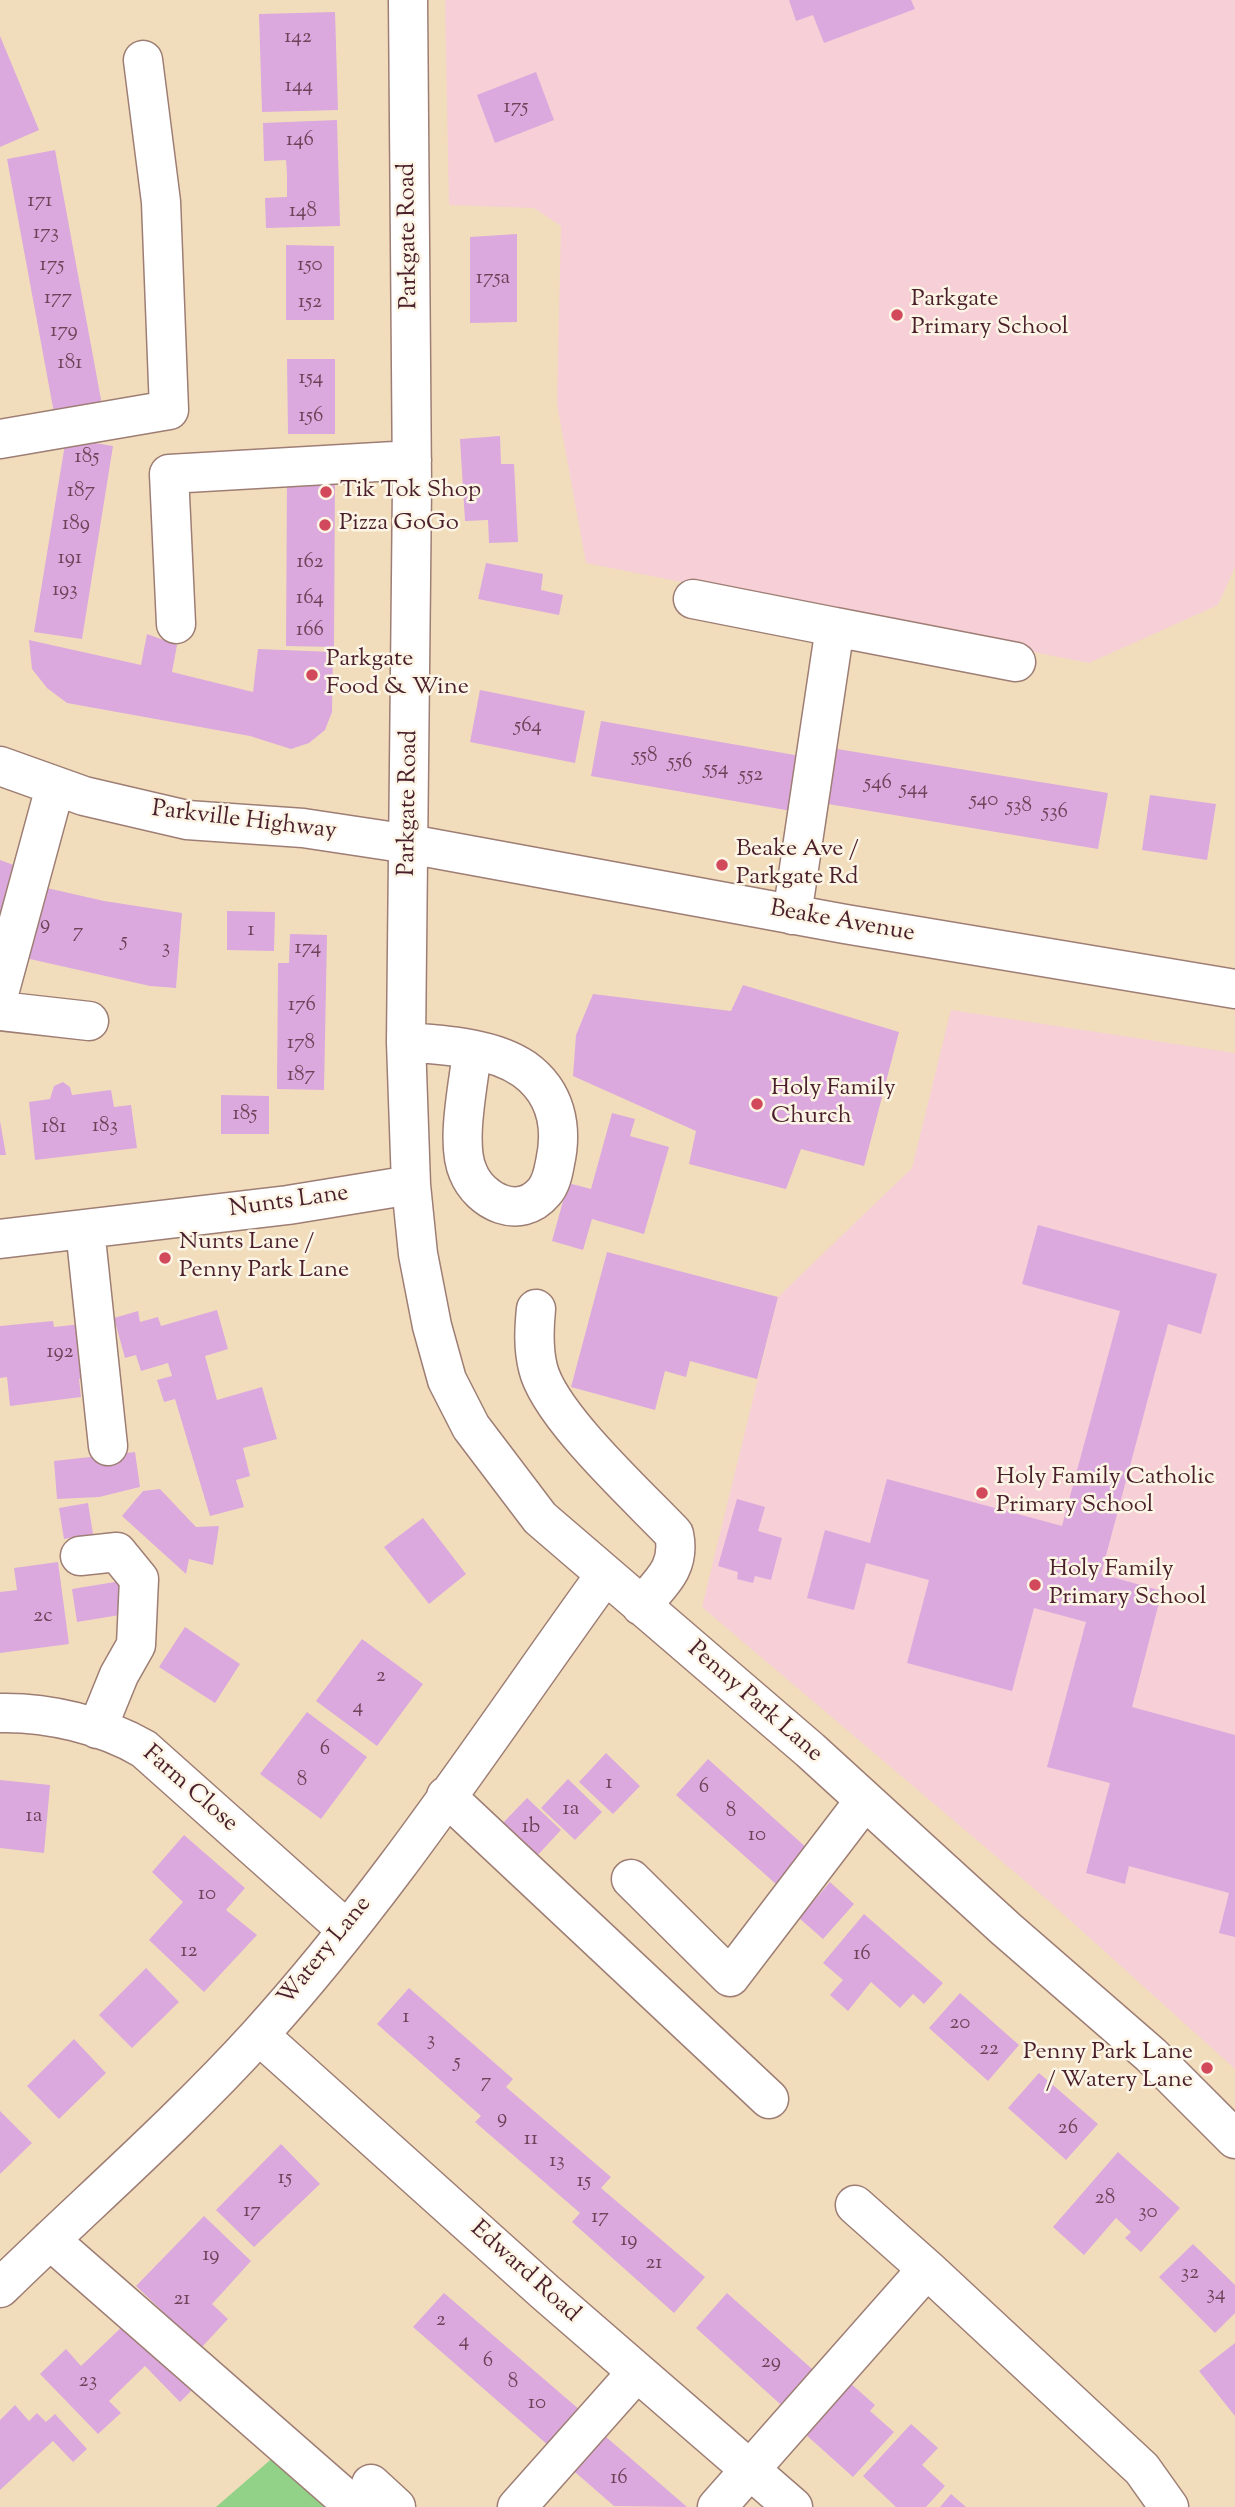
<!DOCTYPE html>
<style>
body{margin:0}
canvas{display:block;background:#f1ddbc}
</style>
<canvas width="1235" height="2507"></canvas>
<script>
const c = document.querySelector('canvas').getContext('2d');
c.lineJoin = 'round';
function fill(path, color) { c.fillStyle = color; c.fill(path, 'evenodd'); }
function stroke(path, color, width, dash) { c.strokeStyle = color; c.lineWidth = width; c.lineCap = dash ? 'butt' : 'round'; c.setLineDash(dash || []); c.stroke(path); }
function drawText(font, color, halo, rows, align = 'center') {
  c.font = font + ' "Sorts Mill Goudy",serif'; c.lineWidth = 5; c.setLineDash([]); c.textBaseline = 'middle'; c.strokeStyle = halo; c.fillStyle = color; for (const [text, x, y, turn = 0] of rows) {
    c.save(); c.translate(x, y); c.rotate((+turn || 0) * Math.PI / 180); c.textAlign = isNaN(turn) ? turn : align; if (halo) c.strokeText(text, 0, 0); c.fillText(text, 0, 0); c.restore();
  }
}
fill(new Path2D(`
 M445 0H1235V567L1218 605 1089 663 586 563 557 404 561 226 534 208 449 205Z
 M951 1010 1235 1053V2069L1051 1903 702 1607 778 1297 912 1168Z`), '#f6cfd7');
fill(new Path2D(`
 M276 2455 353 2507H216Z`), '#92d188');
fill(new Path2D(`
 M789 0H911L915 9 824 43 813 15 796 21Z
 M335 12 338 110 262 112 259 14Z
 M0 36 39 130 0 147Z
 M536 72 554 120 495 143 477 95Z
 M337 120 340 226 266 228 265 198 287 197V174L286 160 264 161 263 123Z
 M55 150 102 405 54 413 7 159Z
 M517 234V322L470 323V237Z
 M286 245 334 246V320H286Z
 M287 359H335V434H288Z
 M500 436 501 464H514L518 542 489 543 488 520 465 521 460 439Z
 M66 438 113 446 82 639 34 632Z
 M287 476H335L334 647 286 646Z
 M486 563 543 574 541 590 563 595 559 615 478 599Z
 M147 634 177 645 172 672 253 692 258 649 333 652 332 712 325 730 309 743 291 749 250 736 67 703 47 688 32 669 29 640 141 665Z
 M480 690 585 711 575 763 470 742Z
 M601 721 806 757 797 812 591 776Z
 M831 748 1108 793 1098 849 822 803Z
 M1150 795 1216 804 1207 860 1142 850Z
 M0 860 22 868 0 928Z
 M38 886 104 901 182 913 176 988 150 986 21 957Z
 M227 911 275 912 274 951 227 950Z
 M290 934 327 935 324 1090 277 1089 278 963H289Z
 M743 985 899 1032 864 1166 801 1149 786 1189 689 1164 696 1131 573 1076 576 1035 593 994 731 1011Z
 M63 1082 70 1087 72 1095 111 1090 114 1107 131 1105 137 1148 35 1160 29 1102 50 1099 54 1086Z
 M221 1095 269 1096V1134H221Z
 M612 1113 635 1119 630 1136 669 1147 644 1234 592 1219 583 1250 552 1241 568 1183 591 1189Z
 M0 1121 6 1155H0Z
 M1038 1225 1217 1274 1201 1334 1168 1324 1101 1574 1162 1591 1132 1707 1235 1735V1937L1219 1933 1229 1893 1129 1866 1125 1884 1086 1873 1110 1783 1047 1767 1086 1622 1034 1608 1012 1691 907 1663 929 1580 866 1563 854 1610 807 1598 825 1530 870 1543 887 1479 1062 1526 1120 1311 1022 1284Z
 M607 1252 778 1297 757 1379 690 1361 686 1377 665 1371 655 1410 571 1387Z
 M217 1310 228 1349 205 1356 217 1400 262 1387 277 1439 243 1448 250 1476 236 1480 244 1507 210 1516 175 1399 164 1402 157 1380 172 1376 168 1363 141 1371 136 1355 125 1358 114 1318 138 1311 140 1322 158 1317 161 1326Z
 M53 1321 54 1327 82 1324 88 1379H79L81 1397 10 1406 7 1377 0 1378V1326Z
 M135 1452 140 1487 99 1497 57 1499 54 1461Z
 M160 1489 196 1527 219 1526 213 1565 189 1559 186 1574 122 1516 143 1491Z
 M737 1499 765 1507 758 1531 782 1538 771 1580 755 1576 753 1583 737 1579 738 1572 718 1566Z
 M88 1503 93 1534 64 1539 59 1508Z
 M423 1518 466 1574 429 1604 384 1547Z
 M58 1562 69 1644 0 1653V1592L17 1590 14 1568Z
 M121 1581 126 1614 77 1622 72 1589Z
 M185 1627 240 1664 215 1703 159 1667Z
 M362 1639 423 1684 377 1746 316 1701Z
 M307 1712 367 1757 321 1819 260 1774Z
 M606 1753 640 1786 613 1814 579 1782Z
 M708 1759 809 1850 777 1885 676 1795Z
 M568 1779 602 1812 575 1840 541 1808Z
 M0 1780 50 1785 44 1853 0 1848Z
 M527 1798 561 1830 535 1858 500 1826Z
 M184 1835 245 1888 226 1910 257 1935 204 1992 149 1940 183 1902 152 1872Z
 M830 1882 854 1904 823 1939 799 1918Z
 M864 1914 943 1983 924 2004 913 1994 900 2008 871 1982 848 2011 830 1995 843 1980 823 1963Z
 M146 1968 179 2002 132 2048 99 2015Z
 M409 1988 513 2079 506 2087 611 2177 601 2188 705 2277 674 2313 572 2222 580 2213 475 2122 481 2116 377 2024Z
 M960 1993 1019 2045 988 2081 929 2028Z
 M74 2039 106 2073 59 2119 27 2086Z
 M1039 2073 1098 2124 1066 2160 1008 2108Z
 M0 2111 32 2143 0 2174Z
 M281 2144 320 2184 254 2247 216 2210Z
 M1118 2152 1180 2208 1141 2252 1125 2238 1131 2232 1116 2218 1084 2255 1053 2227Z
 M204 2216 251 2261 212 2304 228 2319 201 2348 136 2286Z
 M1193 2244 1235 2285V2313L1215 2333 1159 2277Z
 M444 2293 588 2417 557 2453 413 2327Z
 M727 2293 821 2377 789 2412 696 2328Z
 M126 2323 191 2391 180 2402 145 2366 109 2401 121 2413 98 2434 40 2374 66 2349 81 2366Z
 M1235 2343V2416L1199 2371Z
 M849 2382 875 2405 870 2411 894 2432 853 2477 804 2433Z
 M15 2405 29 2421 37 2413 46 2422 55 2414 87 2449 73 2462 53 2441 0 2490V2420Z
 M911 2424 938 2448 922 2465 945 2486 926 2507H896L863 2476Z
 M598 2430 687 2507 614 2506 568 2466Z
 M951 2494 966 2507H940Z`), '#dba9de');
const minor = new Path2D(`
 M408 0 412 486 406 1042 411 1185 418 1254 432 1326 447 1380 471 1427 540 1518 810 1750 1006 1929 1151 2055 1235 2139
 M0 439 169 410 161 202 143 60
 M693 599 835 627
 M176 624 169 474 412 460
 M0 766 84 796 187 820 303 828 409 844 845 924 1235 989
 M792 915 835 627 1016 662
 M0 990 55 787
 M0 1011 89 1021
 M406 1042C443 1045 492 1047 524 1069 556 1092 563 1127 555 1163 553 1174 551 1184 544 1192 520 1221 480 1202 468 1172 455 1143 469 1083 472 1051
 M85 1229 108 1446
 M0 1239 288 1205 411 1185
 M536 1309C534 1329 533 1348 538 1368 549 1415 638 1496 674 1534 681 1567 662 1582 641 1606
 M80 1556 117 1552 139 1579 136 1645 119 1675 97 1729
 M0 1713C48 1712 103 1725 144 1749L347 1930
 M446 1796 769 2099
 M631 1879 730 1977 865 1800
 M259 2035 545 2292 793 2507
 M50 2240 355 2507
 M927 2269 1142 2469 1169 2507
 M0 2288C86 2204 177 2125 258 2036 387 1894 493 1730 605 1575
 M371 2484 396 2507
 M517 2507 637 2372
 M717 2507 927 2269 855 2205`);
stroke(minor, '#9e7e74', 41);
stroke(minor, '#fff', 38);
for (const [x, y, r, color] of [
 [897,315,7,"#d1495b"],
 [326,492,7,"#d1495b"],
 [325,525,7,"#d1495b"],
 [312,675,7,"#d1495b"],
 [722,865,7,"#d1495b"],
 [757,1104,7,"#d1495b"],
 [165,1258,7,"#d1495b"],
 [982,1493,7,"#d1495b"],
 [1035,1585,7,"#d1495b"],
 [1207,2068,7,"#d1495b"]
]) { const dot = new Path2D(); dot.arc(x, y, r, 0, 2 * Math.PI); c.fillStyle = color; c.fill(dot); stroke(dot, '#fcf5e5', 2.5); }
drawText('21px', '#6e4258', null, [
 ["142",298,38],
 ["144",299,87],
 ["175",516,108],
 ["146",300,141],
 ["171",40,202],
 ["148",303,212],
 ["173",46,234],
 ["175",52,266],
 ["150",310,266],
 ["175a",493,279],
 ["177",58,299],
 ["152",310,303],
 ["179",64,332],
 ["181",70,364],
 ["154",311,379],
 ["156",311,417],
 ["185",87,458],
 ["187",81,492],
 ["189",76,525],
 ["191",70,559],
 ["162",310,563],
 ["193",65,591],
 ["164",310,599],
 ["166",310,631],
 ["564",528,727],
 ["558",645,757],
 ["556",680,763],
 ["554",716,770],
 ["552",751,776],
 ["546",878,784],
 ["544",914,790],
 ["540",984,801],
 ["538",1019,807],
 ["536",1055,813],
 ["9",45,925],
 ["1",251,931],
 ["7",78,933],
 ["5",124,942],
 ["3",166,949],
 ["174",308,949],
 ["176",302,1006],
 ["178",301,1044],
 ["187",301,1076],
 ["185",245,1115],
 ["183",105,1127],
 ["181",54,1128],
 ["192",60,1353],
 ["2c",43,1617],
 ["2",381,1677],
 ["4",358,1708],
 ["6",325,1750],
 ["8",302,1781],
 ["1",609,1784],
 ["6",704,1788],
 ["1a",571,1810],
 ["8",731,1812],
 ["1a",34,1817],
 ["1b",531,1828],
 ["10",757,1836],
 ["10",207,1895],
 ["12",189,1952],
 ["16",862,1955],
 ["1",406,2018],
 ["20",960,2024],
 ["3",431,2041],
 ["22",989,2050],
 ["5",457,2063],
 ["7",486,2083],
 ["9",502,2119],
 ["26",1068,2129],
 ["11",531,2140],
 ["13",557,2162],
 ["15",285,2179],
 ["15",584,2182],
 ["28",1105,2199],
 ["17",252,2212],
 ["30",1148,2213],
 ["17",600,2218],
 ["19",629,2241],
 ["19",211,2256],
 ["21",654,2264],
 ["32",1190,2274],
 ["34",1216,2295],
 ["21",182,2300],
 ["2",441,2321],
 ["4",464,2342],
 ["6",488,2362],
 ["29",771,2363],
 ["23",88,2382],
 ["8",513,2383],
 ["10",537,2404],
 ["16",619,2479]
]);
drawText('24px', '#4a1f2b', '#fcf5e5', [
 ["Parkgate Road",410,236,-91],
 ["Parkgate Road",410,803,-89],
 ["Parkville Highway",244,822,7],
 ["Beake Avenue",842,923,10],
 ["Nunts Lane",289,1203,-8],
 ["Penny Park Lane",754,1703,41],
 ["Farm Close",189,1790,41],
 ["Watery Lane",326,1952,-51],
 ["Edward Road",524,2273,42]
]);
drawText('24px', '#4a1f2b', '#fcf5e5', [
 ["Parkgate",911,301],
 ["Primary School",911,329],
 ["Tik Tok Shop",340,492],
 ["Pizza GoGo",339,525],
 ["Parkgate",326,661],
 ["Food & Wine",326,689],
 ["Beake Ave /",736,851],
 ["Parkgate Rd",736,879],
 ["Holy Family",771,1090],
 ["Church",771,1118],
 ["Nunts Lane /",179,1244],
 ["Penny Park Lane",179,1272],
 ["Holy Family Catholic",996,1479],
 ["Primary School",996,1507],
 ["Holy Family",1049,1571],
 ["Primary School",1049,1599],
 ["Penny Park Lane",1193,2054,"right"],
 ["/ Watery Lane",1193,2082,"right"]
], 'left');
</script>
